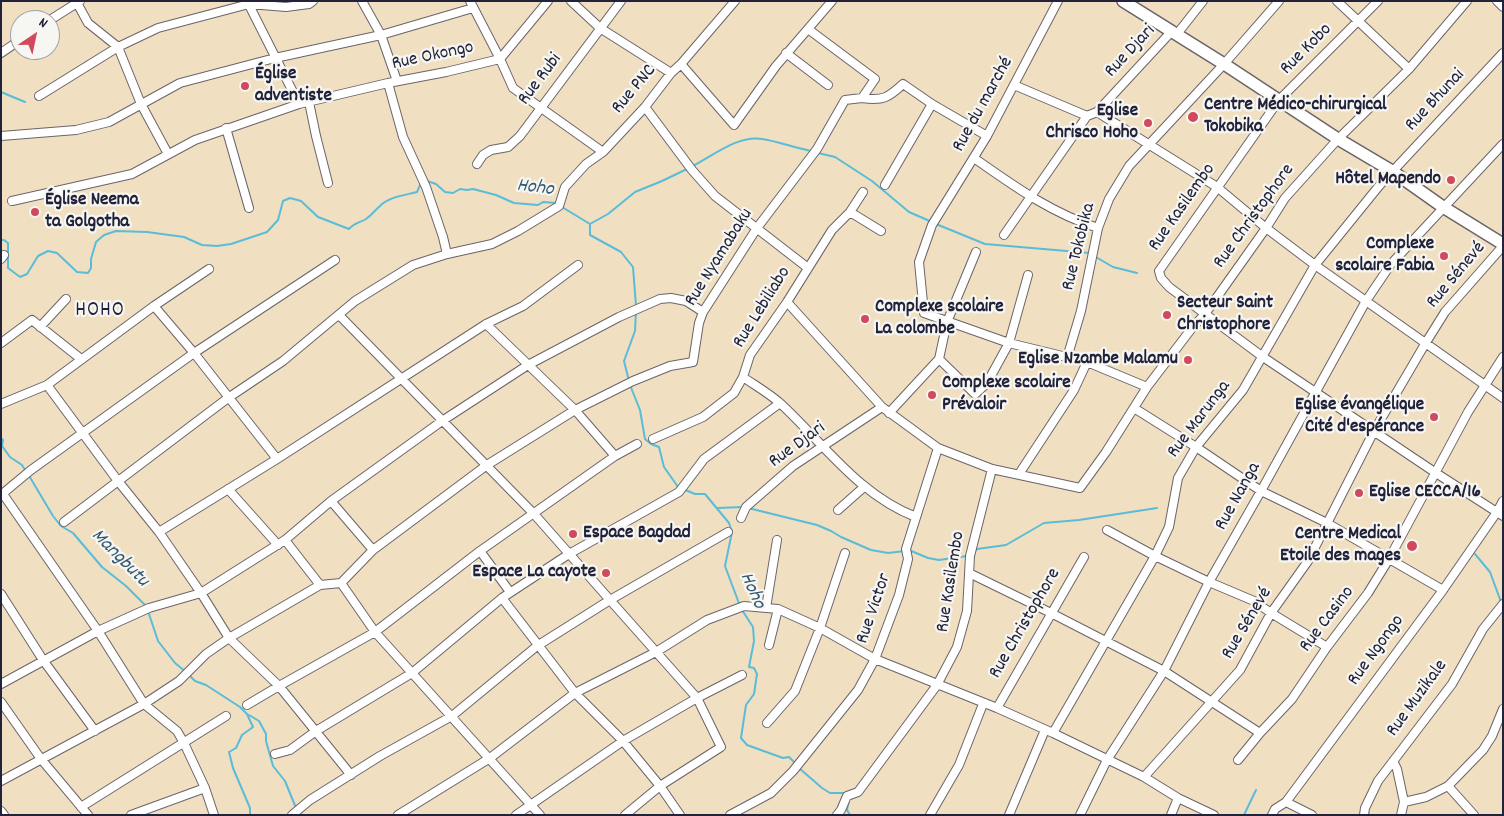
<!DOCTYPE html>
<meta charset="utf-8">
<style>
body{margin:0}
#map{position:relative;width:1504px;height:816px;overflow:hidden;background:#f1dfc1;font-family:Dekko,sans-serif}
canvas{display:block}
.frame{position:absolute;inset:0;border:2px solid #22223b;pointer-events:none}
.north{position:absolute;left:10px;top:10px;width:50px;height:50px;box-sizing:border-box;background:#f6f6f2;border:1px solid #a1a1a9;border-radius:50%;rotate:34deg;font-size:14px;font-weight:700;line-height:20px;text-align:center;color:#22223b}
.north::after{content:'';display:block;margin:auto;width:18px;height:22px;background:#d1495b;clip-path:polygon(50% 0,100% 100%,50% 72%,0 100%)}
</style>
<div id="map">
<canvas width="1504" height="816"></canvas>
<div class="frame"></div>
<div class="north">N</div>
</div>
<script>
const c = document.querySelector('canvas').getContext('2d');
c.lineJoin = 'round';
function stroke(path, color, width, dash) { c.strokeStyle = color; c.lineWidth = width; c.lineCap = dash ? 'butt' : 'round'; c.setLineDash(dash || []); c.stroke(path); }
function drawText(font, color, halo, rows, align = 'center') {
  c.font = font + ' Dekko,sans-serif'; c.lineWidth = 4.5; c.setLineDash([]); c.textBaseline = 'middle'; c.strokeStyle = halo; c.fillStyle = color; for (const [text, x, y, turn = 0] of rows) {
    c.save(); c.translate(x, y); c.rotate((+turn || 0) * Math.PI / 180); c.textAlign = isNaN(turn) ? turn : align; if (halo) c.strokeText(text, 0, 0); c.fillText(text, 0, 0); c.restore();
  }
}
stroke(new Path2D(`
 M1 92 25 102
 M818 153 835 157 872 181 909 212 932 222
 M691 167C713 156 737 135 762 139 777 141 795 148 811 151
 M427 181 436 184 445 192 453 193 460 189 467 190 473 189 496 195 514 203 538 205 543 202 556 203
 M562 207 590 224
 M590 224V235L621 252 633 267 636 306
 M590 224 608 214 635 192 662 181 687 169
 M936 224 985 244 1090 253
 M1 240H4L8 243V268L20 277 27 274 38 256 48 251 57 253 77 272 88 273 91 268V259L96 242 104 235 116 231 147 232 184 237 202 245 217 246 231 244 267 232 278 220 283 201 290 198 301 201 318 217 349 229C354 223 359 223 366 219 372 215 375 210 380 206 388 197 406 195 417 192L421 183
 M1094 256 1113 267 1137 273
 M629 381 624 361 635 331 636 311
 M630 385 640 410 645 439 651 444 659 447 664 467 678 487
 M1 438 3 440 2 446 10 457 22 465 25 470
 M28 474 53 516 61 526 73 533 102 567 126 586 147 607
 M683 489 695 494H705L729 523 732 532 725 566 740 606
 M718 508 743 507
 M748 508 817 525 831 531 841 537 871 550 888 553 905 551
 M909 550 928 558 939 560 967 556
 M975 551 977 549 1006 545 1044 523 1079 520 1157 508
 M1475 554 1490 572 1501 602
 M742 610 753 627 754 641 749 667 754 668 757 674 754 694 746 705 741 738 747 745 783 758 789 757 796 764
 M148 611 158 641 175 663 186 672
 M189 675 195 681 206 685 240 707 247 714 253 727 242 735 236 748 229 752 233 768 250 808V815
 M249 715 259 721 266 734V741L273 766 285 781 296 808
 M799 768 822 788 830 793H847
 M849 799 847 810 850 815
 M1244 815 1256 790`), '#59bcd8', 2);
const street = new Path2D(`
 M76 1 88 23 118 47 141 104 168 154
 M247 1 299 104
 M362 1 381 35 397 81
 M470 1 500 59 513 88 603 152
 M571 1 600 28 671 73
 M1058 1 987 136 932 225 919 262 924 313 1009 343 1087 362 1147 387
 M1337 1 1409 69
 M1378 1 1279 100 1159 271 1161 278 1169 287 1263 357 1436 473 1503 516
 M1497 1 1503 7
 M50 20 80 1
 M1177 34 1203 1
 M1 53 20 40
 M786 53 828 85
 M681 64 734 125 776 66 832 1
 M388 83 403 137 426 187 443 237 447 254
 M1014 85 1087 116
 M39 96 118 47 158 28 249 4 286 7 309 4 313 1
 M862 98C883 101 888 98 903 84L932 104 987 136
 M309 102 316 136 328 183
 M645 107 692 170 715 196 808 268
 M1097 112 1217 187 1266 228 1315 265 1503 398
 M226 128 249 208
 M1 136 76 130 109 122 180 83 275 58 381 35 473 8
 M974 158C1014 186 1051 213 1098 228
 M477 164 483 155 491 150 508 147 520 136 621 1
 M885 185 932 104
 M12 201 132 174 195 140 299 104 388 83 446 72 500 59 548 1
 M850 212 881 231
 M1004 235 1087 116 1097 112 1172 31
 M1 259 4 255
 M787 302 882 407 938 448 992 469 1080 488 1106 452 1147 387 1192 328 1205 314 1266 228 1285 198 1338 139 1409 69 1467 1
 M154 306 194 353 277 459
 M339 315 534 514 610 600 697 698 721 747 660 786 625 815
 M486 324 575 410 615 456
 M40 327 66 299
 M1 343 32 320 81 359
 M1067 358 1081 311 1098 228 1109 199 1129 166 1224 64 1279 1
 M939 359 975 394 987 383 1009 343 1028 275
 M743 377C756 386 770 394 781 404 824 444 859 495 916 517
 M47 385 118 481 159 532 201 593 229 638 279 686 351 775
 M1 404 47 385 154 306 209 269
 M1134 408 1196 447 1261 491 1327 523 1443 590
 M889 413 939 359 947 322 976 252
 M653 439 703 417 734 393 743 377 750 355 787 302 832 230 850 212 863 192
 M1019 474 1074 390 1087 362
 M228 489 278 545
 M3 494 98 631 144 704 177 731 184 743 205 788 214 815
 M1 495 31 470 194 353 335 260
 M331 501 373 550
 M838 510 864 487
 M741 518 746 507 793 466 882 407
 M64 522 228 398 283 361 355 301 413 265 447 254 492 244 518 231 559 206 565 187 586 164 603 152 645 107 671 73 681 64 735 1
 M1107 530 1155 556 1209 582 1254 601 1271 613 1327 647
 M159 532 277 459 486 324 523 306 578 265
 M285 540 320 585
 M480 551 510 592
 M969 573 1051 613 1164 671 1260 733
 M341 583 375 632 540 815
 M1 594 43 660 95 731
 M502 598 575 693 623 741 660 786 680 815
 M766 608 777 540
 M769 645 778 609
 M1 684 98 631 149 608 201 593 285 540 331 501 442 421 528 365 619 317 660 299 671 298 686 301 703 312
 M1 702 41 759 88 815
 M247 705 279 686 375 632 480 551 615 456 637 444
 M997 708 1084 557
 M767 723 795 691 820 628 845 553
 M1053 733 1155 556 1169 527 1178 478 1196 447 1243 390 1315 265 1379 186 1503 53
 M275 754 290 750 316 731 412 673 502 598 569 554 679 492 704 459 780 403
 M1238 760 1260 733 1292 699 1327 647 1368 593 1389 559 1468 412 1503 357
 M1393 761 1397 769 1404 802 1401 815
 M1144 777 1240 670 1271 613 1308 561 1374 431 1425 344 1445 312 1503 246
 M1 781 144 704 179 681 206 654 229 638 320 585 341 583 373 550 487 465 575 410 633 381 670 366 693 362 699 323 703 312 757 228 817 149 845 100 862 98 875 79 808 29
 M1448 786 1474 815
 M1286 802 1312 815
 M1404 802 1426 797 1448 786 1483 750 1492 736 1503 709
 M81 807 226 716
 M1 811 4 815
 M131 815 205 788
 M292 815 310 800 380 756 452 716 537 646 610 600 728 532
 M398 815 490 758 575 693 656 652 707 620 744 606 778 609 820 628 875 659 997 708 1053 733 1144 777 1178 798 1214 815
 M516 815 623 741 697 698 742 675
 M730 815 771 793 793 771 858 690 875 659 899 595 908 559 906 549 938 448
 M837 815 841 810 847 796 858 792 937 685 957 647 967 611 970 556 992 469
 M930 815 959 765 983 704
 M1009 815 1045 730
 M1080 815 1107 760 1164 671 1209 582 1261 491 1366 301 1391 264 1503 144
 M1171 815 1178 798
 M1272 815 1275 809 1286 802 1443 590 1497 512 1503 501
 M1364 815 1365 808 1378 781 1452 684 1483 629 1503 604`);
const secondary = new Path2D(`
 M1123 1 1224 64 1338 139 1392 171 1443 207 1503 244`);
stroke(street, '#6a646a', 10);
stroke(secondary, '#6a646a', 14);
stroke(street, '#fff', 8);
stroke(secondary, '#fff', 11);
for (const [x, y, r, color] of [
 [245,86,5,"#d1495b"],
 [1193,117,6,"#d1495b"],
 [1148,123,5,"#d1495b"],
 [1451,180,5,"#d1495b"],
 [35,212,5,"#d1495b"],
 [1444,256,5,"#d1495b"],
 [1167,315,5,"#d1495b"],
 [865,319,5,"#d1495b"],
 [1188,360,5,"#d1495b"],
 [932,395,5,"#d1495b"],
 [1434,417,5,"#d1495b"],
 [1359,493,5,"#d1495b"],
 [573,534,5,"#d1495b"],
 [1412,546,6,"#d1495b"],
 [606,573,5,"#d1495b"]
]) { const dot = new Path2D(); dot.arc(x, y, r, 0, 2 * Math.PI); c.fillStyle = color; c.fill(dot); stroke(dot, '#f6f6f2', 2); }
drawText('19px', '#22223b', '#f6f6f2', [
 ["Rue Kobo",1307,50,-45],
 ["Rue Djari",1131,52,-47],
 ["Rue Okongo",433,57,-12],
 ["Rue Rubi",541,80,-53],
 ["Rue PNC",635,90,-50],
 ["Rue Bhunai",1436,101,-47],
 ["Rue du marché",984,105,-61],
 ["Rue Kasilembo",1183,208,-55],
 ["Rue Christophore",1255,217,-54],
 ["Rue Tokobika",1080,247,-76],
 ["Rue Nyamabaku",720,258,-58],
 ["Rue Sénevé",1457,276,-50],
 ["Rue Lebiliabo",763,308,-58],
 ["Rue Marunga",1200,420,-53],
 ["Rue Djari",798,446,-36],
 ["Rue Nanga",1239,497,-61],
 ["Rue Kasilembo",952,582,-81],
 ["Rue Victor",875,609,-71],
 ["Rue Casino",1328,620,-53],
 ["Rue Christophore",1026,624,-60],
 ["Rue Sénevé",1248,624,-59],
 ["Rue Ngongo",1377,651,-54],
 ["Rue Muzikale",1418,699,-54]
]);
drawText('bold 19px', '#22223b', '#f6f6f2', [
 ["Église",255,75],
 ["adventiste",255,97],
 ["Centre Médico-chirurgical",1204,106],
 ["Tokobika",1204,128],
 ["Eglise",1138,112,"right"],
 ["Chrisco Hoho",1138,134,"right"],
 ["Hôtel Mapendo",1441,180,"right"],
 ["Église Neema",45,201],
 ["ta Golgotha",45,223],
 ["Complexe",1434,245,"right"],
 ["scolaire Fabia",1434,267,"right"],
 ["Secteur Saint",1177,304],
 ["Christophore",1177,326],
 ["Complexe scolaire",875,308],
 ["La colombe",875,330],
 ["Eglise Nzambe Malamu",1178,360,"right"],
 ["Complexe scolaire",942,384],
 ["Prévaloir",942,406],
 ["Eglise évangélique",1424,406,"right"],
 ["Cité d'espérance",1424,428,"right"],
 ["Eglise CECCA/16",1369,493],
 ["Espace Bagdad",583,534],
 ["Centre Medical",1401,535,"right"],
 ["Etoile des mages",1401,557,"right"],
 ["Espace La cayote",596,573,"right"]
], 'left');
drawText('italic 20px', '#355872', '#f6f6f2', [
 ["Hoho",535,189,7],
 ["Mangbutu",119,559,45],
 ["Hoho",751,591,66]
]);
c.letterSpacing = '1px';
drawText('21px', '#22223b', '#f6f6f2', [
 ["HOHO",100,312]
]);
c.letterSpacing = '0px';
</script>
